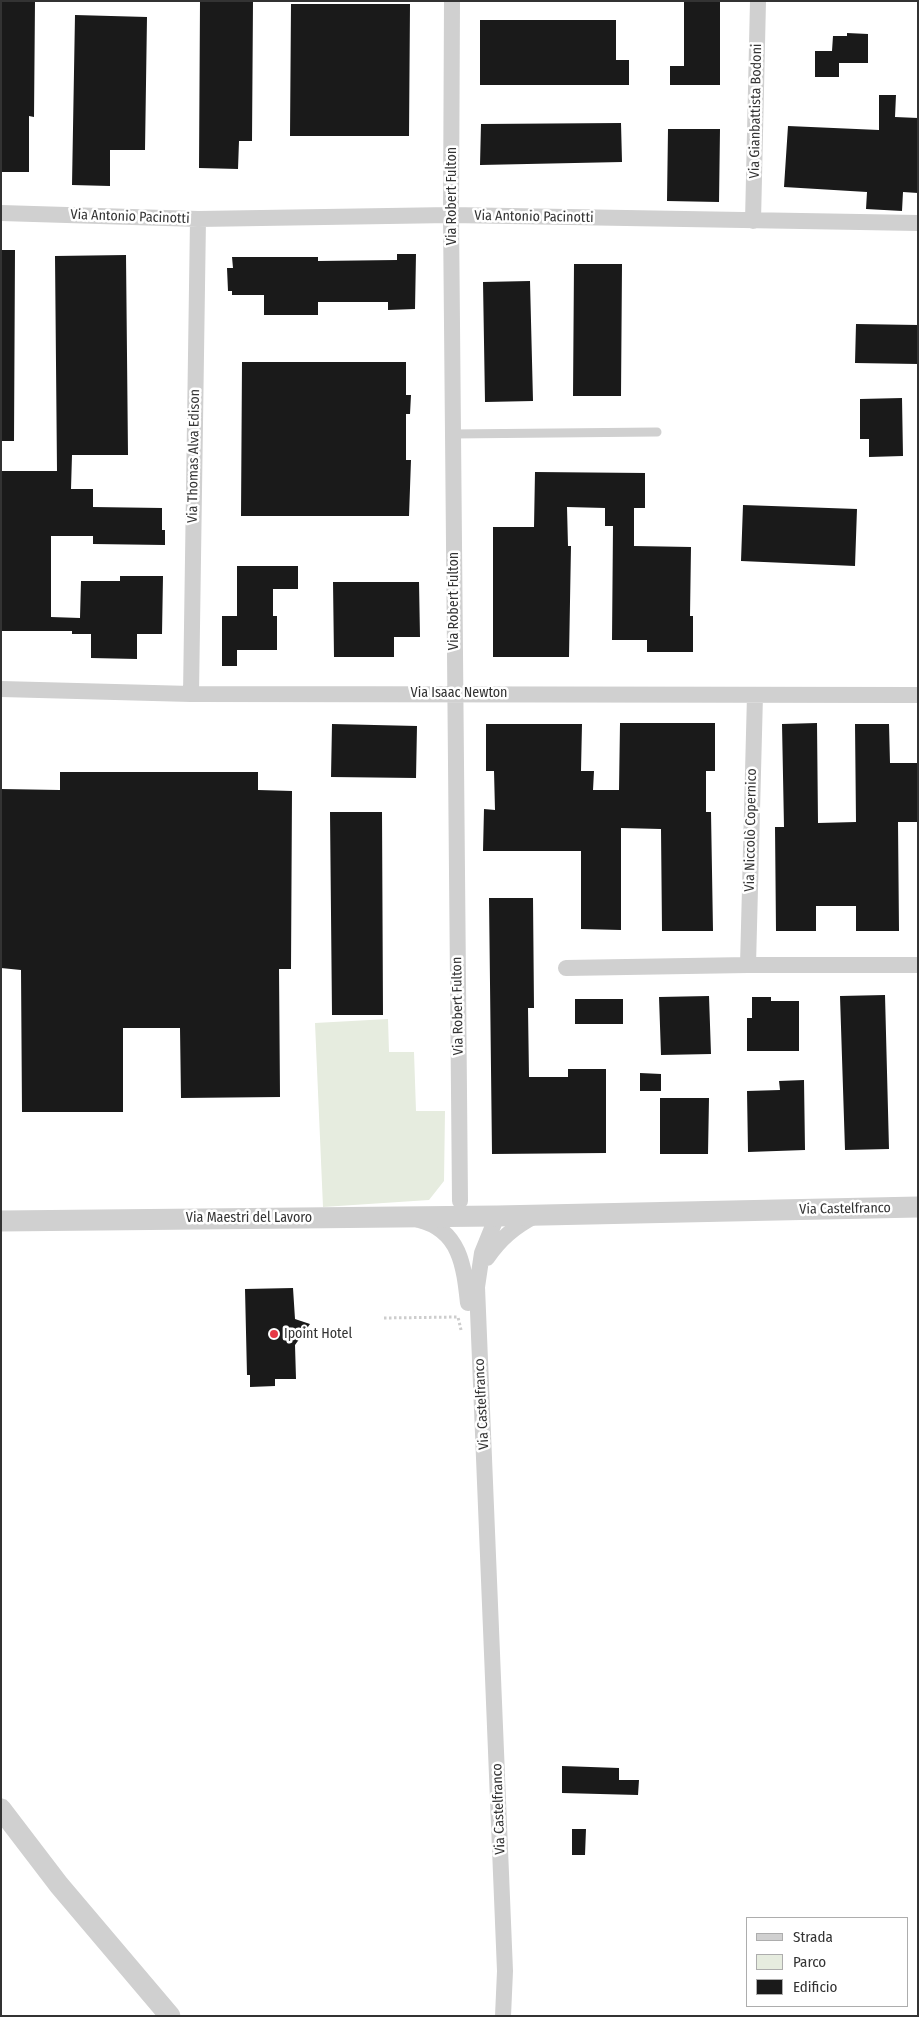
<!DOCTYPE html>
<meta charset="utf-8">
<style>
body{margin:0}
#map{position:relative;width:919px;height:2017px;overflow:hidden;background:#fff;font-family:"Fira Sans Condensed",sans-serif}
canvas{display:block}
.frame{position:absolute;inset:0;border:2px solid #333;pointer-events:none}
.legend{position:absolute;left:746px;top:1917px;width:162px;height:90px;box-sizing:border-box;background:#fff;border:1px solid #adadad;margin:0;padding:6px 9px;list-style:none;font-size:15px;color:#333}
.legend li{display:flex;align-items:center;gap:10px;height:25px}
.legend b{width:25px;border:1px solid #adadad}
</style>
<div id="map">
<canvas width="919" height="2017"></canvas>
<div class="frame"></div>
<ul class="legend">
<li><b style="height:6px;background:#d0d0d0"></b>Strada</li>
<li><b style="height:14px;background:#e6ecdf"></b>Parco</li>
<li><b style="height:14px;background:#1a1a1a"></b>Edificio</li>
</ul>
</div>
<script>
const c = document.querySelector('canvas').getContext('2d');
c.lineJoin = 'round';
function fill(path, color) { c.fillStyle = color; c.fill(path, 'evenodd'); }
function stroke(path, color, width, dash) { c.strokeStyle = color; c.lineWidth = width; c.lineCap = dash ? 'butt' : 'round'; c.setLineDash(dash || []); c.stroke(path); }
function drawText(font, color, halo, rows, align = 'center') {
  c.font = font + ' "Fira Sans Condensed",sans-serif'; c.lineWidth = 5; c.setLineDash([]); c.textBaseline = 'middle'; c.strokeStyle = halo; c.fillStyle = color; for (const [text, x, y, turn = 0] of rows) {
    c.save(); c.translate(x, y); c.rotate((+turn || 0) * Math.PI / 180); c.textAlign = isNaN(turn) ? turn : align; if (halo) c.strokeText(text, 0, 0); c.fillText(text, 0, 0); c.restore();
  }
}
fill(new Path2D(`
 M388 1019 389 1052H414L416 1111H445L444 1181 429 1200 323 1207 315 1023Z`), '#e6ecdf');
fill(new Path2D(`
 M1 1H35L34 117 29 116V172H1Z
 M200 1H253L252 141H239L238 169 199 168Z
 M684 1H720V85H670V66H684Z
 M291 4H410L409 136H290Z
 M75 15 147 17 145 150H110V186L72 185Z
 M480 20H616V60H629V85H480Z
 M847 33 868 34V63H839V77H815V51H832L833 36H847Z
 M879 95H896L895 117 918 118V193L903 192 902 211 866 209 867 192 784 187 788 126 879 130Z
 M621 123 622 162 480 165 481 124Z
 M668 129H720L719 202 667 201Z
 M1 250H15L14 441H1Z
 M397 254H416L415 309 388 310V302H318V315H264V295H232V291H228L227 268H233L232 257H318V261L397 260Z
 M126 255 128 455H72L71 489H93V507L162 508V530H165V545L93 544V536H51V617L80 618 81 581H120V576H163L162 634H137V659L91 658V634H72V631H1V471H57L55 256Z
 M574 264H622L621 396H573Z
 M530 281 533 401 485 402 483 282Z
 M856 324 918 325V364L855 363Z
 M242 362H406V395H411L410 414H406V460H411L409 516H241Z
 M902 398 903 456 869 457V439H860V399Z
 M535 472 645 473V508H634V546L691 547 690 616H693V652H647V640H612L613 526H605V508L567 507 568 546H571L569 657H493V527H534Z
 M743 505 857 509 855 566 741 561Z
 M237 566H298V589H273V616H277V650H237V666H222V616H237Z
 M333 582H419L420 637H394V657H334Z
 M620 723H715V771H706V812H711L713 931H662L661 829 621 828V930L581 929V851H483L484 809 495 810 494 771H486V724H582L581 771H594L593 790H619Z
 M817 723 818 823 856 822 855 724H889L890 763H917V822H898L899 931H856V906H816V931H776L775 827H784L782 724Z
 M332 724 417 726 416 778 331 777Z
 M60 772H258V790L292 791 291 969H279L280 1097 181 1098 180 1028H123V1112H22L21 970 1 968V789L60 790Z
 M330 812H382L383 1015H332Z
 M489 898H533L534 1008H528L529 1077H568V1069H606V1153L492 1154Z
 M885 995 889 1149 845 1150 840 996Z
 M709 996 711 1054 661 1055 659 997Z
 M752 997H771V1001H799V1051H747V1018H752Z
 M575 999H623V1024H575Z
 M640 1073 661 1074V1091H640Z
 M804 1080 805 1150 748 1152 747 1091 780 1090 779 1081Z
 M660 1098H709L708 1154H660Z
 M293 1288 295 1319 310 1324 295 1345 296 1379H275V1386L250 1387V1375H247L245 1289Z
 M562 1766 619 1768V1780H639L638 1795 562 1793Z
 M572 1829H586L585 1855H572Z`), '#1a1a1a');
stroke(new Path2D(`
 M384 1318 458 1317 461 1330`), '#cdcdcd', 3, [2.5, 2.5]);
stroke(new Path2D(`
 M453 434 657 432`), '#d0d0d0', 9);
stroke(new Path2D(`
 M452 1 451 215 460 1201
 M1 213 198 219 451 215 918 223
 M753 221 758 1
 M1 689 191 694 918 695
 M191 694 198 219
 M755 695 748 965H918
 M566 968 748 965
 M497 1216 482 1253 477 1287 505 1971 503 2016
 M419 1220C460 1230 464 1266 468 1303
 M487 1258C500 1239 514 1227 535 1216`), '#d0d0d0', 16);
stroke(new Path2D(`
 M1 1221 497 1216 918 1207
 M1 1809 59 1885 170 2016`), '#d0d0d0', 21);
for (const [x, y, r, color] of [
 [274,1334,5,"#e63946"]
]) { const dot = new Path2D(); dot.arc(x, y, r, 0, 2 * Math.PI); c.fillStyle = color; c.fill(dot); stroke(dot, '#fff', 2); }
drawText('14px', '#333', '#fff', [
 ["Via Gianbattista Bodoni",756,111,-89],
 ["Via Robert Fulton",452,196,-90],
 ["Via Antonio Pacinotti",130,217,2],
 ["Via Antonio Pacinotti",534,217,1],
 ["Via Thomas Alva Edison",194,456,-89],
 ["Via Robert Fulton",454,601,-90],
 ["Via Isaac Newton",459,693],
 ["Via Niccolò Copernico",751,830,-89],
 ["Via Robert Fulton",458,1006,-91],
 ["Via Castelfranco",845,1209,-1],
 ["Via Maestri del Lavoro",249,1218],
 ["Via Castelfranco",482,1404,-93],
 ["Via Castelfranco",499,1809,-92]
]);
drawText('14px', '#333', '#fff', [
 ["Ipoint Hotel",284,1334]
], 'left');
</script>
